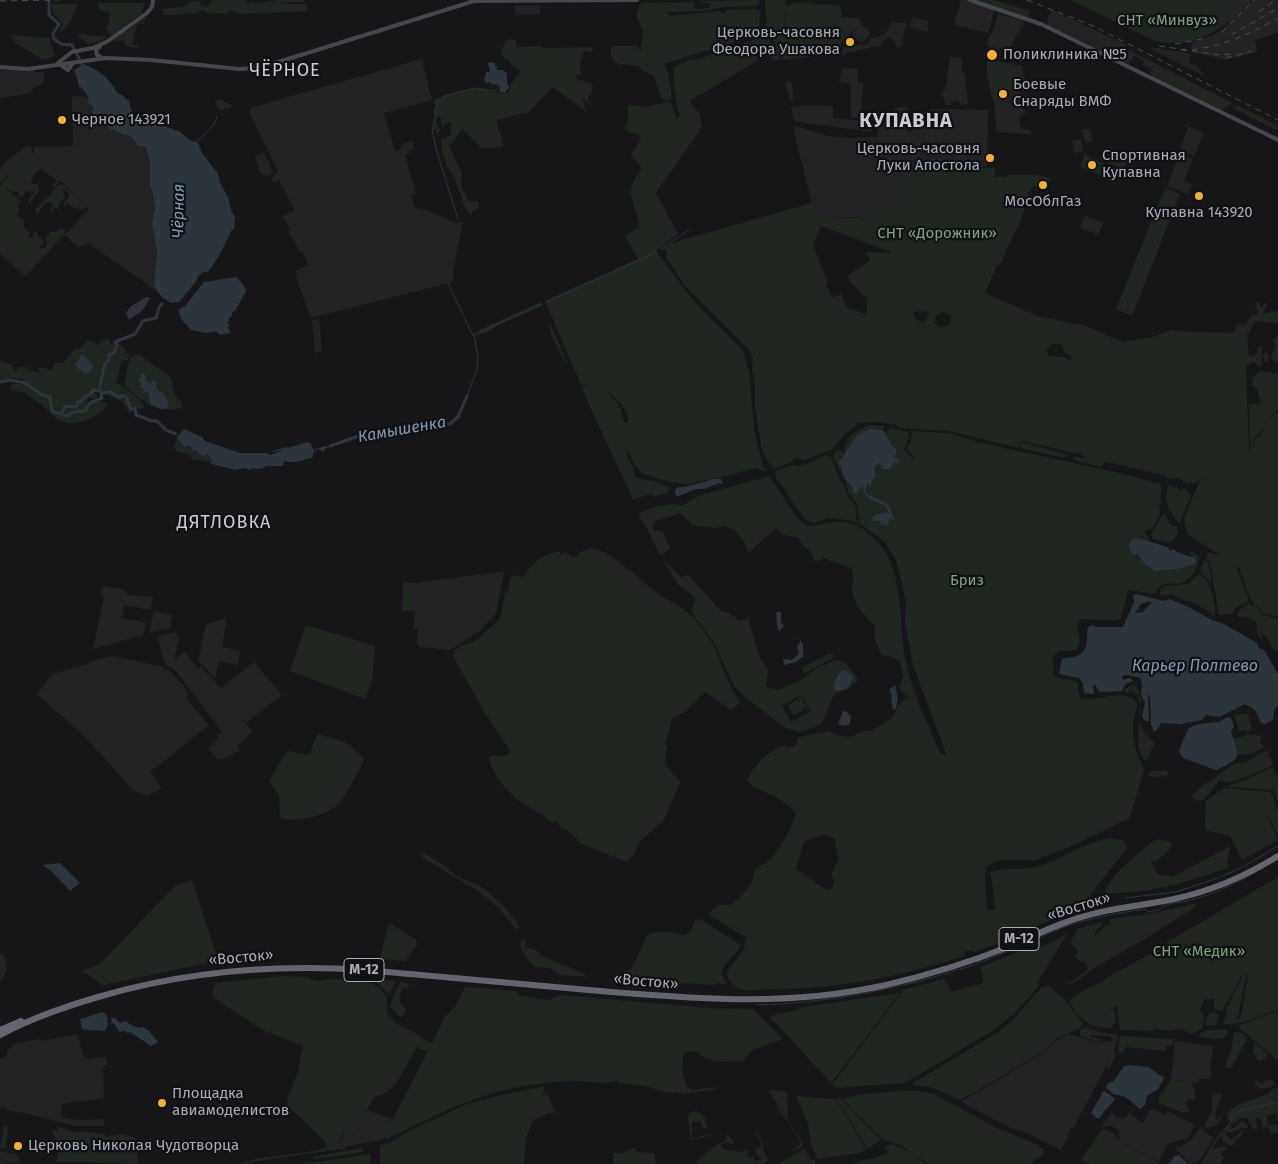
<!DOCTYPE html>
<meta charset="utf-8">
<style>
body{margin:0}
canvas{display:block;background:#161618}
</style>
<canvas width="1278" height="1164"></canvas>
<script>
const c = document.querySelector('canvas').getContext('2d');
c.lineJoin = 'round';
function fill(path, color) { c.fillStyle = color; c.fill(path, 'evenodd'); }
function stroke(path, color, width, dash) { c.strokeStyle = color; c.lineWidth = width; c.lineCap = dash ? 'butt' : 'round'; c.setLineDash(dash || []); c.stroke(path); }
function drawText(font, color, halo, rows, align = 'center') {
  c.font = font + ' "Fira Sans",sans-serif'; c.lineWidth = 4.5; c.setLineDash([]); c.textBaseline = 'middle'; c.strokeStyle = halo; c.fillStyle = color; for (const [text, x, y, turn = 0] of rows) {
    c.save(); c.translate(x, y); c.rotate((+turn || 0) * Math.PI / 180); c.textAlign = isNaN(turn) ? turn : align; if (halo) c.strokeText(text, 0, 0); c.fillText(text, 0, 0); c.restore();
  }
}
fill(new Path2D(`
 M961 0H967L994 10 989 33 954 25Z
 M1252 0H1278V33L1255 40 1257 52 1225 60 1192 52 1191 42 1211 36 1223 29Z
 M540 5V14L516 15 514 6Z
 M998 13 1022 21 1015 35 999 29 997 33 992 34Z
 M1051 14 1125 48 1119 59 1047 25 1048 15Z
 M912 17 928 21V32L910 27Z
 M892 22 907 23 902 40 903 45 897 48 895 42 889 37 882 42 883 45 845 53V55L842 54 843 48 867 44 871 38 884 35Z
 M862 25 871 32 865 41 860 42 851 34 859 26Z
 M989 47 999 48 997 60 986 59Z
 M1151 47 1187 53 1191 55 1189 62 1201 69 1200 71 1205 73 1204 76 1151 49Z
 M950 57 962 58V72L965 73 968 104 960 105 959 101H951V105H945L944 99 941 92 945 90Z
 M422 59 432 100 384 113 395 151 402 149 401 144 412 141 414 147 413 149 409 151 410 153 405 155 416 194 411 196 414 207 429 211 456 223 463 222 453 271V282L311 318 299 285 296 278 298 276 295 271 308 265 303 252H300L289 233V227L282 216 295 211 284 190 285 188 282 187 279 180 274 183 271 178 278 171 250 114V110L251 108 285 98Z
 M0 68 34 69V72H44L43 84 32 89 33 91 22 95 0 98Z
 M843 68 858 69V82L863 83 861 118H851V84L839 82Z
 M791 81 793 89V100L790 101 785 82Z
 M1019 89 1026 113 1020 116 1019 118 1021 129 1031 130V134L996 132 995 106 991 94Z
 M72 96 88 97 87 102 94 107 92 115 112 129 133 138 138 146H143L146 148 150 164 151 190 153 194 155 207 153 230 157 251 154 287 155 290 94 247 88 243 79 248 65 235 89 209 62 182H59V179L34 154V147L73 146Z
 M810 105 833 106V118L872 122 874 126H872L871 132 794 121 791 107Z
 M906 106 910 112 906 118 875 120 874 118 890 116 894 109Z
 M931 109 988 110 987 167 928 166V171H921L907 198 893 208 871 215 844 218 823 217 814 213 793 128 798 127 826 136 851 138 877 137 878 127H907L908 132H911Z
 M1188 126 1204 133 1194 156 1180 150Z
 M1082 129H1090L1092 141 1085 143Z
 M1081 139 1084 151 1075 153 1072 141Z
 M27 146 31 147 32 150 0 183V169L7 161Z
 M264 152 273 172 270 176 263 175 257 168 259 167 255 157Z
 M1179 154 1193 159 1184 181 1192 184 1188 194 1167 186Z
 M4 231 5 238 13 246H19L27 259 30 260V271L25 276 0 254V233Z
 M319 319 322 351 315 353 312 320Z
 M504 571 496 614 480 631 450 650 419 647 417 643 418 629H414L415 583 498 572 499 573Z
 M103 586 124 590V592H127V595L153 597 151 610 124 605 122 618 146 623 143 635 93 649 104 596 100 595Z
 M154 611 172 615 170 628 149 633Z
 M227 618 222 647 240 651 238 665 219 661 215 678 198 661 206 624Z
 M175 632 179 639 174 660 185 652 197 668 201 667 221 688 254 662 282 695 247 722 242 718 252 732 237 746 240 750 226 758 218 760 208 749 218 738V735L220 733 222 734 226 731 223 733 175 670 165 664 157 637Z
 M113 656 163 667 165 671 168 669 184 686 188 694 186 698 209 725 150 772 162 788 147 796 133 790 85 737 37 694 52 674 88 664 89 662Z
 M77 1034 85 1059 107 1057V1065L103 1066 104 1098 62 1104 61 1117 79 1120 104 1119V1126H74L29 1114 6 1110V1107L0 1108V1059L7 1057V1050L15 1044 23 1042 40 1039 43 1041Z
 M1070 1034 1099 1043 1103 1041 1116 1042 1103 1072 1073 1129 1071 1128 1067 1135 1069 1136 1061 1150 1025 1132 1009 1127 961 1102 1043 1053 1057 1040Z
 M1175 1041 1213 1046 1210 1071 1212 1072 1210 1079H1198V1083H1197L1171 1080Z
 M768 1090 787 1092 788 1120Z
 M1151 1108 1164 1115 1167 1111 1195 1125 1188 1138 1167 1144 1159 1162 1119 1140V1130L1110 1126 1100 1127 1112 1112 1115 1117 1120 1118 1126 1117 1129 1113 1143 1123Z
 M367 1110 392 1119 385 1138 377 1141 342 1147 340 1142 344 1133 354 1136Z
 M1200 1128 1214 1138 1199 1161 1191 1164 1177 1151 1176 1147H1180L1190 1141Z
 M0 1151 19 1155V1163L0 1164Z`), '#222225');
fill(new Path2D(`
 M213 0H244L249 3 252 2 256 3 280 0H304L306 2H288L279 4H308L307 7 308 9 307 11 244 14 235 13 234 10H231L226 14 208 13 202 10 195 14 185 13 181 15H164L162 9 184 7C189 1 193 0 201 1L200 4 207 7Z
 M759 0V4L756 6 724 7 706 11 666 12 671 16 719 11 724 14 726 10 753 9 760 11 759 34 664 64 668 72 672 98C669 101 665 101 662 99L654 76 642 70 638 66 623 64 621 65 614 62 611 55V46H637L639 50H641L643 29 640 26 639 20H637V11L642 3 694 2V8L697 9 709 8 710 5 708 3 698 2 699 1Z
 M765 0H785L786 6 796 3 810 2V4L839 5 841 8 842 17 859 18 862 25 859 26 841 42V47L825 56 822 48 810 49V57L781 60C783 42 788 25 786 7L784 42 779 60 774 61 769 54 770 50 775 46 773 40 775 33 773 30 767 29Z
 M976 0H993L1030 11 1027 19 976 2Z
 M1070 0H1251C1232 22 1211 38 1182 42 1171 43 1162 44 1151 39Z
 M98 3H145L141 14 111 36 105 27 109 23V13L99 10Z
 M52 4H77C74 15 69 29 58 33L63 24 53 13Z
 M1051 10 1127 45 1125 48 1232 103 1222 110 1151 77 1152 74 1150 73 1152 69 1143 65 1144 61 1134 55 1129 64 1119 59 1124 48 1051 14Z
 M145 17 144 24H137L132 44 138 46V48L126 46 123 40 115 42 112 39Z
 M1024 21 1025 22 1015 37 1009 50 987 46 990 34 997 33 999 29 1015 35 1016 29H1018Z
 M78 34 106 37 101 41 88 44 78 36Z
 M11 35 49 38 55 56 43 60 14 42Z
 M510 39 515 40 517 47 541 46 543 49 544 48 592 47 593 52 584 51 580 62 581 76 577 74 576 76 577 79 593 84 591 95H588L589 104 581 97 587 112 552 87 529 112 496 120 504 147 481 148 462 129 449 147 462 173 461 187 469 201H478L479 207 476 209V211L473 210 471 216 464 206 461 195 456 184V180L447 166 444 155 442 154 441 137 445 140 446 137 451 135 450 127 452 125 451 122 444 124 443 127 440 117H437L436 122 440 129 437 136 436 130 432 129C436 125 433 119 436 115L434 112 437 105 434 102 445 96 476 88 505 94 509 92 511 84 521 71 510 64V61L504 58 501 52 505 41Z
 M755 39H770L771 45 768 48V54L700 95H695L696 97 691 100V104L700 114 702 127 656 193 678 234 656 251 679 282 699 307 743 350 749 371 754 429 763 467 768 472 755 468 726 476 689 484 671 482 643 474 635 465 627 449 628 459 634 469 633 470 636 478 654 481 670 488V489L668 490V493L653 497 652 494 633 499 581 387 589 385H581L545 301 638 259 625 236 639 227C639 213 628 198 632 185 634 179 639 173 642 168L631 155 641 139 637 134 631 133 624 128 628 121V105L646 107 670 101 677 120 680 115C676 109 672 74 675 66L684 63 689 59 697 60 726 49H732ZM607 392C617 398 629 410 628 422L624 423 620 407 614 409 619 405Z
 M987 59 1022 66 1023 76 1026 78 1019 89 991 94 987 75Z
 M219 99 233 106 220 111 215 102Z
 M1237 105 1278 126V131L1233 108Z
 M798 127 827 136 832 147 824 152 822 149 816 156 807 159 797 130Z
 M31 151 59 179 58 183 53 189V184L57 181 41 168C35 172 32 177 31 183L38 185 39 191 30 203 28 202 29 198 36 191 30 193 26 191 22 197 19 196V192C13 193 6 188 1 186V184L26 155Z
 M1085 153 1089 157 1104 163 1100 175 1080 167Z
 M1128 157 1124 170 1107 163 1108 162Z
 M916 165 921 166 922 171H928V166L996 168 994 177H1005L1008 175H1036L1051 178 1049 182 1041 179 1038 187 1034 186 1030 190 1020 222 1007 248 1001 263 996 267 985 293 1037 316 1085 326 1123 342 1153 337 1171 330 1189 332 1233 333 1238 324 1245 325 1253 314 1257 315 1258 311 1255 308 1256 302 1260 303 1261 308 1266 302 1267 306 1263 312 1264 314 1276 311 1278 313V323L1254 321 1249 333 1247 335 1249 356H1252L1258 353 1257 348 1260 346 1262 348 1261 355H1264L1266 352 1268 355V362H1265L1263 357 1261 358 1262 363 1260 366H1257V363L1254 362 1247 365 1246 367 1249 454 1203 477C1195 485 1187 486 1179 478L1170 479 1164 475 1098 460 1104 462 1101 467 1074 460V457L1085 458 1083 455 1021 441 1019 448 948 431 899 428 896 424 871 422 859 423 844 435 831 450 805 460 796 457 791 462 774 469 766 458 761 445 755 407V383L752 371 753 359 750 351 685 286 666 257 667 251 661 249 675 242 812 203 814 213C841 226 883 214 907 198L900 182 908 174 909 168ZM821 226 891 252V253L866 252 870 260C862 267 855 269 848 276L850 281 867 299V315L846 307 842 294 832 297 826 285 828 282 813 246ZM924 311 930 314 923 323 915 318 913 312ZM942 312 951 315 950 324 942 327 934 324 936 316ZM1052 344H1062L1064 352 1072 357 1070 361 1064 357 1049 356 1046 350Z
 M59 185H64L86 206 83 209C75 209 72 207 66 202V206H64L65 201 69 198V193L63 188 65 197 58 205 60 211 55 207 51 214V209L53 204 47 202 40 209 39 214H37L35 210Z
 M0 186 8 190 21 201 17 205 20 210 16 215 24 220C24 230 23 227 30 233L28 238 33 237V233L37 232 38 236 42 239 44 244 40 246 42 249 47 246 46 237 48 235 50 237 49 234 50 232H55L60 230 61 227 65 231 64 235 30 271V260L25 259 18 252 19 246 15 250 5 238 4 231 0 233Z
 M1165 188 1180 194 1132 316 1116 309Z
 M1085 216 1103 223 1098 235 1080 227Z
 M541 302 542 306 537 308 500 324 486 333 475 334 481 329Z
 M549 321 567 363 566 364 551 335Z
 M1278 335V363L1271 358 1275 347 1273 340Z
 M108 339 110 341V345L113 343 120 344 126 351 124 354 128 353 129 355 128 360H122L116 383 121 385 141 401 140 403 144 405 143 408 140 409 133 406 131 407 132 410 131 414 121 401 92 389 98 396 96 398H88L87 407C95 399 96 401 107 403L106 407C96 418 76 427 61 421 53 417 49 411 43 406 37 401 30 398 25 392H21L10 389 12 384H27L23 382V379L10 378 0 381V361L11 364 15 372 19 367H27L30 371 40 373 38 368C44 366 48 372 53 369L54 363H63L76 348 78 350 87 341 89 340 97 345 103 340Z
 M138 354C150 363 162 370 172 379L174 394 182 403V408C163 413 151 407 136 395 132 392 126 389 125 384 124 381 129 360 131 357 133 355 136 355 138 354Z
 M1261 371 1278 374V409L1264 423 1262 431 1260 430 1259 435 1254 437 1253 445H1250L1249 405 1255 403 1259 405 1261 401 1258 395V389L1253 387 1252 379Z
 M1278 411V617L1262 613C1261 606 1255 607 1252 601 1246 592 1245 580 1239 570L1240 568 1235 565 1248 597V601L1235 608 1232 614 1219 615 1210 562 1206 558 1208 552 1223 557 1187 534 1184 518 1200 481 1203 477 1249 454 1251 446H1254L1255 438 1260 436 1261 431 1263 432 1264 423Z
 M871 425 884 426 885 429H878L857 435 845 453C843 438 859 428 871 425Z
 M892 428 908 432 909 436 904 450 914 460 916 459 906 449 911 440 912 433 910 431 949 433 977 442 1115 472 1161 484V503L1158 507 1160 510V514L1153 528 1144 531 1149 539 1148 543 1139 553 1153 569 1163 571 1167 569 1193 562V557L1189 551 1195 553 1199 557 1198 564 1195 568 1196 571C1192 574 1188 580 1183 582 1172 587 1160 578 1156 594L1128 590C1126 600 1123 608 1121 618L1117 620 1081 619 1077 624 1080 642 1077 649C1065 655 1059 644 1052 660L1054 664 1053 675C1061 681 1070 678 1078 683L1079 695 1081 698C1097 702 1126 687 1137 703 1137 710 1134 716 1133 723 1132 740 1136 754 1144 769L1130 818 1067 848 1035 860H997L986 867 985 880 987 910H995L993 888 990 872C1008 866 1020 871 1036 867 1061 861 1085 841 1109 839 1114 838 1119 840 1124 841L1127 848 1079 909 1026 930 999 943 974 952 972 950 964 952 965 956C897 977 841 989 770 989 762 989 751 991 743 990 735 988 726 979 727 971L745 948 744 943 747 938 708 914 719 905H731C741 896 754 885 754 871 758 866 763 865 767 862 780 850 791 830 796 813 789 806 783 801 774 796 765 791 753 789 747 780 755 764 767 752 784 745L788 748 795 746 799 737 828 731 839 736 851 737 864 731H871L893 717 900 703 908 697 899 688 903 676 899 660 881 654 874 637 875 626C865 616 852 604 852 588 853 579 854 577 851 568L824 558 816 562C813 559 813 554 810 551 804 545 802 547 799 538L784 535 776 528 748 553 745 543 735 530 723 526 715 528 692 525 681 513 655 521 652 529 663 532 670 548 665 553 661 554 662 558 681 577 688 575 721 611 729 613 740 621 748 618 760 658 768 670 766 687 778 690 799 681 817 668 836 660 845 662 857 678V681L846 690 838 692 833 696 824 719 820 725 800 732 785 728 744 696 734 686 714 642 692 613 695 597 677 583 655 546 656 545 651 538V536L638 514C649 508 671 501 682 506L698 496 769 476 797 518 808 526C821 526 836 519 849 523 856 524 863 529 869 534 905 561 898 617 905 657 911 691 927 722 940 753L947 756 913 665 905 622 906 601 896 560 885 542 859 523 858 505 849 494 845 481 833 456 837 451H842L844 454 840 459C844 472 847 482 857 492L864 486C863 498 876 501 886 506L888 512 877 514 880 521 887 525 890 519H894L888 505 868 494 865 490 868 483 871 486V482L876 476 874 467 879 463 883 466 893 463V456L896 454V449L884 433ZM843 670 844 690H838L834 686 837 678ZM801 695 811 711 791 722 782 706ZM824 834 837 840 835 845 839 859 831 875C836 883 835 888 826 890L796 869 804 842Z
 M177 437C183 445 194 451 204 455L207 454 212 460V463L193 459 189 455 176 451 174 447Z
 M1020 442 1066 454 1067 457H1060L1021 448Z
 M825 455 831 457 840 480 844 484 847 495 857 507 856 519 858 523 847 520 829 518 814 523 806 520 795 506 783 486 776 479 775 472 776 471 792 465 799 466 809 463Z
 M1163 485H1173L1172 489 1176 486 1180 491 1184 488 1191 496 1179 524C1172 514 1160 499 1169 486Z
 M1162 515H1165L1171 525 1177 527 1178 534 1170 543 1154 539 1151 535Z
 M590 548C606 546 642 582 656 592 667 600 678 605 688 613 697 620 704 631 710 640 723 660 725 684 741 702L731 710 705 692 683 713 672 719 665 744 667 746 665 764 680 782 664 820 639 842 635 853 627 862 582 844 567 830 561 828 557 821 553 823C547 820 545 816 541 814 515 800 498 787 489 759L491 756H505L511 752 486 715 453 656C456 644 469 645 477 640L500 619 505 593 509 590V581L513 575 524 577C528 566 546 551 559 552L562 555 565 552 573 557 579 556 578 553Z
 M1205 560 1208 562 1212 584 1200 571Z
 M1199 573C1212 583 1215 599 1215 615L1191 601 1189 602C1180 599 1170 591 1163 596L1160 595 1161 588 1164 586 1188 584Z
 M403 582 415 583V611H402Z
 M1250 603 1251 607 1254 605 1259 609 1260 614 1278 619V651L1273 649C1269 643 1268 636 1260 632L1264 641 1259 636 1256 629 1257 628 1256 621H1252L1247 616 1239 618 1237 615 1240 610Z
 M306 625 375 646 372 680 365 699 290 671Z
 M828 654H834L833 658 805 673 803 672V667Z
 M1133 684 1136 686 1141 700 1140 715 1139 714 1140 706 1138 694 1133 692 1132 689H1130L1129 692 1125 693V689Z
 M800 696 809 711 801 706 803 710 794 716 788 706 796 700 800 703 798 699Z
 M1248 713 1252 730 1247 732 1244 730 1239 731 1234 715Z
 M1139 723H1140C1142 733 1148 736 1155 743L1148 758 1144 760 1138 747Z
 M319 734 347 743 364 759C360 769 344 800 336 806 323 816 296 823 280 818L279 795 269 781 285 754 289 751 307 755 310 753 317 735Z
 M1247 735H1260L1261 739 1259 742 1264 747 1253 753 1238 755 1233 739Z
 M1267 750 1269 753 1267 756 1270 757 1273 764C1268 769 1234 783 1228 782 1225 782 1223 780 1220 780 1212 786 1205 809 1191 797L1204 784 1208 783 1225 770 1237 763H1244Z
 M1273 767 1278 779V801L1276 798 1277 793 1275 795 1273 790 1229 787 1227 786 1246 780Z
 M1150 771H1170C1164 780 1159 777 1150 776L1148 773Z
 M1224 788 1271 792 1277 807 1267 816 1278 840 1242 860 1230 836 1205 830 1206 801Z
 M1278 808V836L1268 816Z
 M1156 839 1172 842 1171 848 1158 860 1151 862 1157 874 1173 877 1230 846 1227 862 1229 868 1174 885 1144 891 1104 894C1110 874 1137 856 1152 842L1154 843Z
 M424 853 444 866 458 877 482 887 503 905 519 926V928L516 929 498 907 478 891 420 856Z
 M1278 877V1009C1260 1016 1241 1026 1223 1024L1227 1012 1226 1009 1227 1006H1229L1233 994 1242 978 1241 976 1228 1001 1225 1003 1224 1009 1219 1011 1214 1009V999H1205L1200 1010 1204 1015 1203 1028 1191 1034 1180 1029 1169 1031 1157 1029 1151 1031 1120 1030 1117 1005 1109 1011 1114 1009 1116 1021 1111 1028C1092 1027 1087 1025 1074 1010L1075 1009 1070 1004 1069 1000 1083 991 1104 981 1105 979 1166 945V943ZM1244 975H1248L1241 1016 1237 1021 1246 977Z
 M192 880 217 957 203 964 103 985 82 971 101 963 175 886Z
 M1193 904 1195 905 1196 907 1138 943 1096 967 1075 982 1066 984 1065 983 1074 980 1088 969 1085 962 1078 960 1075 956 1079 952 1070 943 1078 929 1101 922 1102 924 1094 934 1095 936 1105 926 1110 925 1111 923 1109 920 1111 919 1150 914Z
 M700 919 741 945C734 959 714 966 726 982L725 984 717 983 714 985 621 980 628 970 631 969 648 934C655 932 662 932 668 932 674 932 682 938 688 934 692 932 693 924 695 920Z
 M391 924 416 940 417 945 406 961 380 959 388 925Z
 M1068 933 1038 981 1039 986 1014 1014 992 1031 905 1083 837 1088 832 1085 902 992V990L944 979 952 992 983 983 981 967 1030 947C1041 951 1057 938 1068 933Z
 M522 939 526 941 525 947 536 950 540 955 582 973 588 977 560 975 550 968 535 967C528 959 517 950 522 939Z
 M0 953 4 955 7 970 0 983Z
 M283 976 307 977 311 980 321 981 332 979 359 981 374 984 381 989 387 997V1014L396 1023 421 1036V1039L422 1038 432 1043 444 1018 455 1007 465 987 517 991 518 995C526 996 540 1000 547 1000 552 999 557 996 562 995L709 1008 753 1009 780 1036 781 1040 752 1050 745 1059 741 1061C727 1061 709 1065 698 1052L689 1051 685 1052C681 1057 684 1065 682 1071L686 1085 691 1090 716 1087V1089L684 1094 677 1092 670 1093 645 1086 620 1083 616 1081 606 1083 574 1081 554 1082 522 1086 495 1092 454 1107 386 1139V1134L390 1125 431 1045 427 1051 417 1048 419 1043C411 1056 399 1084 387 1092 382 1096 377 1094 373 1098L354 1136 343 1133 339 1142 342 1147H346V1148L239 1164C267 1153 301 1157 327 1147L324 1140 288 1106 287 1099 297 1075 303 1046 263 1030 223 1004 212 995 215 983Z
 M376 979 396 981 390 993H388L375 981Z
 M401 982 410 984 407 989 402 988C400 1000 396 1000 407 1010L401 1018 390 1007 394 994Z
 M1049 986 1065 1000 1082 1022 1083 1024 1080 1028 1058 1038 1044 1051 970 1095 964 1097 960 1100 930 1087 913 1085V1083L998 1032 1010 1023 1042 987Z
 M900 993 831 1083 777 1024 770 1019V1017C781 1012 792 1013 803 1007Z
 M1278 1011V1060L1237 1026Z
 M1213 1012 1219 1015 1216 1025 1206 1026 1205 1020 1209 1014Z
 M1085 1027 1102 1033 1118 1034 1114 1050 1116 1055 1109 1068 1106 1067 1108 1063 1107 1056 1110 1053 1113 1039 1110 1036 1090 1035 1091 1037 1100 1039 1101 1041 1099 1042 1080 1036V1031Z
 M1226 1029 1228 1033 1224 1038 1213 1039 1198 1036 1204 1031Z
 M1234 1032 1242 1033 1247 1037 1246 1041 1231 1068H1227L1225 1066 1231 1051Z
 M1120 1036 1174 1039 1173 1045H1167L1165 1051 1126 1047 1123 1053H1118Z
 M1256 1044 1268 1054 1266 1059 1258 1061 1257 1059V1056L1253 1053 1254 1045Z
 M1050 1048H1052L1053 1049 1051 1057 1063 1063 1055 1066 1040 1059V1058Z
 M1266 1079 1273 1081 1276 1085 1268 1088 1259 1089 1257 1085H1254L1256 1081 1262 1085Z
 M1171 1080 1193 1082 1192 1085 1195 1090V1098L1193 1100 1189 1098 1185 1102 1189 1110 1188 1112H1181L1159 1103V1097Z
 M540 1087H545L542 1095 544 1096 546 1092 556 1113H549L533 1120 526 1137 524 1164H380V1145L389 1143 415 1128 467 1104 498 1096Z
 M1274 1087 1278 1088V1121L1276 1113 1266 1116 1269 1126 1278 1124V1133L1271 1134 1268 1126 1263 1128 1260 1117 1255 1119 1258 1129 1255 1130 1248 1121V1118H1240L1235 1123 1227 1119C1228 1103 1254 1101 1265 1095 1269 1094 1272 1090 1274 1087Z
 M902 1091H917L934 1094 995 1127 1038 1145 1043 1149V1154L1030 1164H928L916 1156 925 1164H853C864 1158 879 1160 889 1151L885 1149 886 1146 891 1144 909 1151 903 1146 882 1139 842 1099 863 1094Z
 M1217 1093 1222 1094C1220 1103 1212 1113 1217 1122L1218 1117 1221 1118 1218 1125 1206 1128 1204 1126 1212 1111V1096Z
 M796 1096 836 1099 866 1150 859 1153 818 1159 811 1145 808 1124Z
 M839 1098 841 1099 881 1140 867 1149 837 1099Z
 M778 1106 803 1143V1146L794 1151 792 1150 793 1149 794 1150 801 1143 788 1122 776 1108Z
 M697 1111 705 1117 707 1128H702L700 1121 692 1122V1139L709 1134V1136L693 1140H691L688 1116 691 1112Z
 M1241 1121 1248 1125 1247 1128C1240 1127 1234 1133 1227 1132L1225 1135 1231 1140 1243 1130 1245 1131 1233 1144V1146L1223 1142V1139L1221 1136 1230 1125 1232 1126 1230 1130 1236 1127Z
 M4 1126 8 1127 6 1148H0Z
 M58 1126 75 1133 78 1131 103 1134 107 1137C116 1133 128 1134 136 1139 138 1148 136 1156 139 1164 111 1164 83 1161 56 1162L59 1150 52 1129 58 1131Z
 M1105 1129 1113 1133 1118 1140 1158 1162V1164H1090L1081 1160 1102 1130Z
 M757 1130 764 1147 763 1150 768 1160 762 1164H693L713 1148 726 1140V1135H728L731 1139 733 1140 734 1145 728 1142 721 1145 723 1149 738 1152 748 1150 747 1157H753L755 1161 762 1159 756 1154 755 1149 762 1146 756 1131Z
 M1225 1146 1228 1150H1222L1221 1154 1224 1157 1220 1164H1203L1212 1149Z
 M363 1148 364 1152 314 1159V1157L317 1156Z
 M634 1148 637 1152 654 1153 656 1164H613V1153H622Z
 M805 1148 810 1159 816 1161 815 1164H778Z
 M371 1154 370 1164H302Z`), '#1e261f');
fill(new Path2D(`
 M490 62 495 63V66L499 68H496L497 70H502L507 73V84L509 87 505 93 499 91 500 87 496 84 493 85 490 82 486 83 484 80 486 72H490L488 63Z
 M81 63C101 72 106 74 118 94L122 95 129 101 132 112 136 117 144 121 153 122 170 128 180 132 190 140 198 143 202 153 218 174 220 183 228 197 231 210 235 217 234 229 231 231C224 246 218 259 208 272H203L198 276 197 280 179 302 171 303 162 297 154 287 157 251 152 224 155 207 153 194 150 186V164L146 148 143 146H138L133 138 127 135 126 136 112 129 110 130 109 127 100 122 97 118 91 116 94 107 87 102 89 98 82 88 79 87C78 80 77 76 74 70L81 66Z
 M236 277 243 284 246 291 235 311 232 312V316L229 318V321H227L229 325 228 328 231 333 220 335 216 331 206 333 191 330 182 320 178 310 185 306 204 282Z
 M146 297 150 298 143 310 129 320 126 313 130 307Z
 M82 354 94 366 86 375 75 365Z
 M143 373 145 375 146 381 151 384 153 380 156 383 157 390 164 393V395L169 402 167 408 161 409 151 405 148 392 142 393 145 388H141L140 381 138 379 139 377 141 379V375Z
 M184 429 202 437 205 441 240 453H266L270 455 285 450 270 452 286 447 288 448 308 442 311 444 313 450 326 446 328 448 323 449 325 450 323 452 319 449 314 451 312 458C303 460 291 464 284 461L283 466H266C261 470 256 469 252 468L251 470 244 468 235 470 212 464 210 463 212 462V460L207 454 203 457 199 453 197 455 198 452 192 449 190 446 184 447 177 437Z
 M871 429 883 430 892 445 896 449V454L893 458H897L900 462 893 463 891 469H882V466L879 463 874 467 876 476 871 482V487L868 483 865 490 867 494 888 504 895 520 889 519 888 528 887 525H881L880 521H873L872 517 877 514 888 512 886 506C876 501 863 499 863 486L857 493H853V488L845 478 839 462 857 435Z
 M715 479H721L723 485 719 483 705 489H696L679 496H676L675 490 678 487C685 489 706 480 715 479Z
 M1134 538C1147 540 1157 544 1170 548L1168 549 1170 551 1173 549 1177 552 1195 558 1196 563 1183 568 1155 571 1144 563 1138 554H1133L1129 549 1130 543Z
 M1136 594 1163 601 1170 599 1190 608 1212 620 1224 624 1257 643 1259 648 1264 650 1278 674V705L1274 710 1273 720 1265 724 1261 723 1255 710 1245 704 1219 717 1206 715 1202 720 1181 724 1160 723V726L1154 732 1151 724 1150 695 1148 696 1149 721H1146L1142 717 1145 703 1141 694 1142 684 1140 678 1128 675 1122 676 1123 680 1130 678 1133 681 1126 684 1122 691 1099 692 1095 685H1093L1094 694 1084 693 1083 683 1079 678 1059 674 1062 659C1066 657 1072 658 1077 656 1090 651 1086 637 1088 627L1093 625 1096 627H1123L1134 602 1133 595ZM1150 601 1152 603 1144 610V612L1135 613 1141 604Z
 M776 612H781V622L784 626 779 631C776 625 777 619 776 612Z
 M799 637 803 644V654L804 656 796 662 784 665 783 659 792 660 799 654 797 646 800 643Z
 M843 670 852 675V680L848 688 838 691 834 690C833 683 837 674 843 670Z
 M895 685C897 693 899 702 895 710L893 709 891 699 892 696 889 690Z
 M843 711 847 712 851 717 849 725 844 726 838 724Z
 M1227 717 1231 718 1234 726 1231 731C1238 757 1245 757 1216 770L1183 758 1179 752 1181 745 1189 728 1199 724 1219 722Z
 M60 863 80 883 70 891 50 870 42 865Z
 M103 1012 107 1016 108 1025 105 1031C102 1031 84 1030 82 1029L80 1019Z
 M114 1017 120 1023 126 1021C130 1025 138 1029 143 1027L149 1031 158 1042 151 1046 130 1032 127 1033 125 1031 119 1032 114 1023 110 1024 112 1022 111 1018Z
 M1131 1065 1148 1067 1164 1078 1158 1089 1147 1096 1145 1105 1140 1109C1132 1103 1125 1093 1115 1095L1106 1088 1108 1083 1113 1082 1124 1066Z
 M1105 1091 1115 1099 1098 1119 1091 1113 1103 1092Z
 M1179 1155 1188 1164H1168L1175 1156Z`), '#2c353c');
stroke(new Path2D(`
 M476 88 494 91 498 87
 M196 142 214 125 217 116
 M458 219 437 152 432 129C436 124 432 119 436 115L434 112 437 105 434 102 445 96 474 88
 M661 249 690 229
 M448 283 463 315
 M546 302 657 252
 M464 317 472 334 474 335 478 356 477 369 467 396
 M474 335 542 304
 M1220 877 1245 866 1278 846
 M1125 898 1176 892 1218 878
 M757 1005C830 1003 904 988 973 965 1004 954 1033 939 1064 927 1091 918 1117 913 1145 909L1148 912 1159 910C1165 902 1181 903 1191 900 1217 893 1240 882 1263 868
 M1202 1164 1220 1134 1229 1125 1233 1117 1239 1111 1278 1102`), '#2c353c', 1);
stroke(new Path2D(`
 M49 0V15L59 24 53 34 54 39 61 44 72 45C75 51 79 57 81 63
 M0 382 10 380 25 383 42 395 50 397 52 411 61 414 65 406 72 407 77 406 78 402 82 401 83 398 92 393V390L99 391 105 363 109 361V355L114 353 117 344 115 342 135 334 143 321 156 318 159 307 162 304
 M61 414 67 416 73 412 85 411 90 403 102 398 101 393 111 392 116 396 121 397 122 395 126 397 131 409 135 408 136 415 152 421H157L166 430 176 434
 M330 446 356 437 450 424 458 417 467 396`), '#2c353c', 3);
stroke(new Path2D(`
 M970 0 1041 24 1278 140
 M100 46 96 50 97 55 101 57
 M58 63 72 52 93 48 108 41 147 13 152 7 153 0
 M61 65 68 70 73 63
 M0 67 28 69 106 58 151 60 239 69 252 68 272 64 474 1 637 0`), '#45474d', 4);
stroke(new Path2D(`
 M0 1030 21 1021
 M0 1035C31 1018 64 1007 98 997 186 971 274 964 365 970 443 977 521 984 600 991 699 999 787 1007 886 985 928 975 968 963 1008 947 1032 937 1056 924 1082 917 1112 907 1143 906 1174 899 1211 891 1246 876 1278 856`), '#63666e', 6);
stroke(new Path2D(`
 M1027 0 1093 26 1278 120
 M0 1 58 0
 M1259 12 1275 0
 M1222 32 1254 0
 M1231 35 1278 8
 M1175 44 1206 38
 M1159 46 1220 55 1231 54
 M1181 50C1212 51 1251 34 1278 18
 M1226 58 1252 51`), '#4a4c52', 1, [6, 5]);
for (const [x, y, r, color] of [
 [850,42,5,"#f2b134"],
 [992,55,6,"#f2b134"],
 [1003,94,5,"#f2b134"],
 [62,120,5,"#f2b134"],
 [990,158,5,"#f2b134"],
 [1092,165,5,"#f2b134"],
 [1043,185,5,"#f2b134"],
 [1199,196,5,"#f2b134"],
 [162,1103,5,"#f2b134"],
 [18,1146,5,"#f2b134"]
]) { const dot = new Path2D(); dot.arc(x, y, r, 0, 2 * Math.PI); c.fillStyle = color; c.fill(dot); stroke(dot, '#111113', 2); }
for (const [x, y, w] of [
 [1019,939,40],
 [364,970,40]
]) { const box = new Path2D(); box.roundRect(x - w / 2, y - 11.5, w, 23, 4); c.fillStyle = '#111113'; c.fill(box); stroke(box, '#a8adb8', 1); }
drawText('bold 14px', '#a8adb8', null, [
 ["М-12",1019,939],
 ["М-12",364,970]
]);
drawText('15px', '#7fa381', '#111113', [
 ["СНТ «Минвуз»",1167,21],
 ["СНТ «Дорожник»",937,234],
 ["Бриз",967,581],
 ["СНТ «Медик»",1199,952]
]);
drawText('15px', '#a8adb8', '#111113', [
 ["Церковь-часовня",840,33,"right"],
 ["Феодора Ушакова",840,50,"right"],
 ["Поликлиника №5",1003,55],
 ["Боевые",1013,85],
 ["Снаряды ВМФ",1013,102],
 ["Черное 143921",72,120],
 ["Церковь-часовня",980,149,"right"],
 ["Луки Апостола",980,166,"right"],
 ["Спортивная",1102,156],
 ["Купавна",1102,173],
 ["МосОблГаз",1043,202,"center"],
 ["Купавна 143920",1199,213,"center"],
 ["Площадка",172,1094],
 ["авиамоделистов",172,1111],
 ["Церковь Николая Чудотворца",28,1146]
], 'left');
drawText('15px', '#a8adb8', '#111113', [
 ["«Восток»",1079,907,-17],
 ["«Восток»",241,958,-5],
 ["«Восток»",646,982,5]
]);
drawText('italic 16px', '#7f9bb3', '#111113', [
 ["Чёрная",179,211,-89],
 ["Камышенка",402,430,-10],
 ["Карьер Полтево",1195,667]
]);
c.letterSpacing = '1px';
drawText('18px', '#c9ccd4', '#111113', [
 ["ЧЁРНОЕ",285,71],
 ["ДЯТЛОВКА",224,523]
]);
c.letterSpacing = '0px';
c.letterSpacing = '1px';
drawText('bold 20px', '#c9ccd4', '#111113', [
 ["КУПАВНА",906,121]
]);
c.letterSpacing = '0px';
</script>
